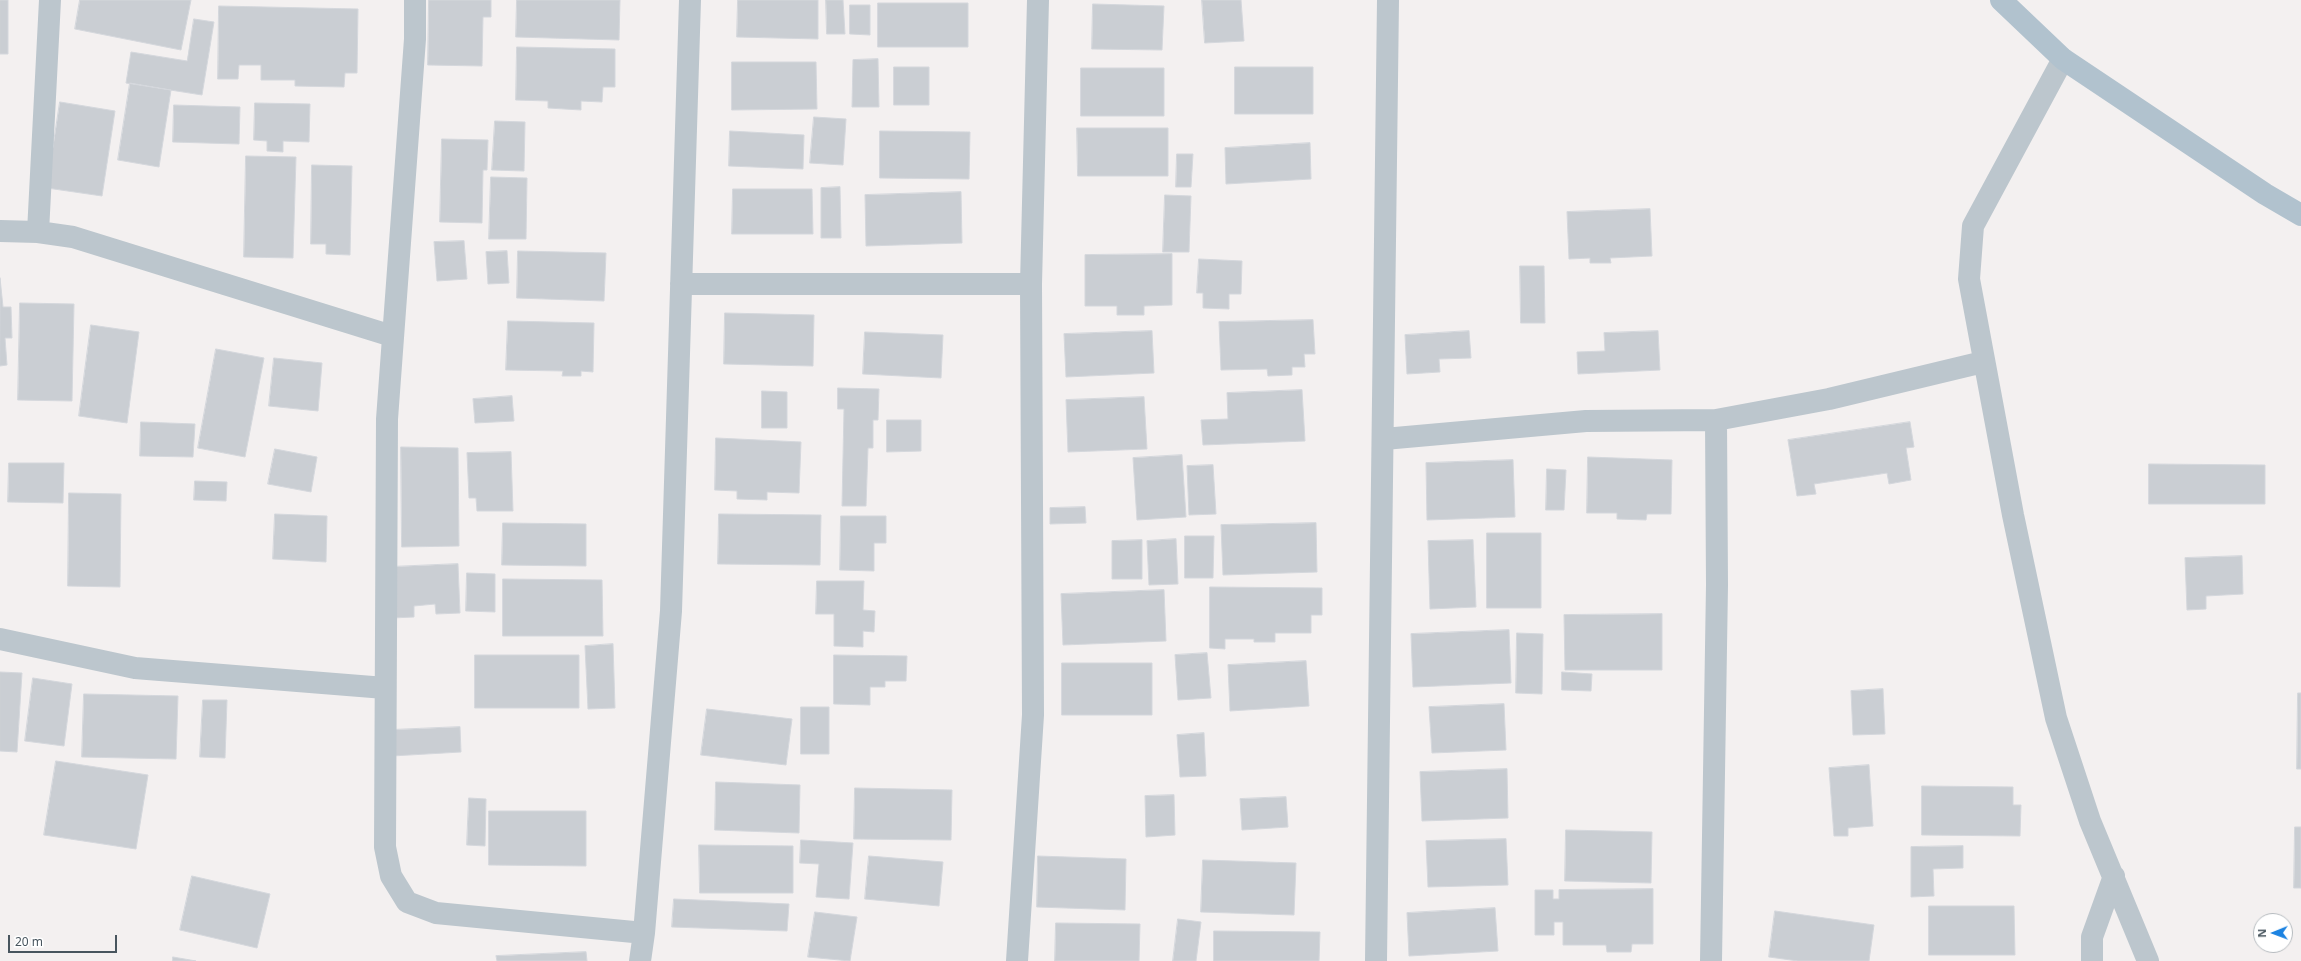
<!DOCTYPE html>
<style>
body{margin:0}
#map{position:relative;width:2301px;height:961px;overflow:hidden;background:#f3f0f0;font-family:"Noto Sans",sans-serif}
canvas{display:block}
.north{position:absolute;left:2253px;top:913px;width:40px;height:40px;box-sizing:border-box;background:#fff;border:1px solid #b6bbbf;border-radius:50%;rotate:269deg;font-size:11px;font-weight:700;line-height:16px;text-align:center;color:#48555e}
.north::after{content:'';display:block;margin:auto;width:14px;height:18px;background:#1c83e1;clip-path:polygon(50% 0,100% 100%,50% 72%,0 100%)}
.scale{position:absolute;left:8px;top:935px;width:109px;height:18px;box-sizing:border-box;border:2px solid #48555e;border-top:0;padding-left:5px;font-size:12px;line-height:14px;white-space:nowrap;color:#48555e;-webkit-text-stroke:3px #fff;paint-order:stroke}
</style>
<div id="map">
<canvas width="2301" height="961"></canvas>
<div class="north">N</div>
<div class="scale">20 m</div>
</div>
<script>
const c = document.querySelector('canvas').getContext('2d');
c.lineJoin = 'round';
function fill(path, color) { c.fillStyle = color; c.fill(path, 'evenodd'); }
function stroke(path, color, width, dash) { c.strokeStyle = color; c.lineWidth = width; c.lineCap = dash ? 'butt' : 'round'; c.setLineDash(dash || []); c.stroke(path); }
const building = new Path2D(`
 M0 0H8V54H0Z
 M80 0H191L181 50 75 29Z
 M429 0H491V17H483L482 66 428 65Z
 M517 0H620L619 40 516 37Z
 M738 0H818V39L737 37Z
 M826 0H843L845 34H827Z
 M1202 0H1241L1244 41 1205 43Z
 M878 3H968V47H878Z
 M1093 4 1164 6 1162 50 1092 49Z
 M850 5H870V35L850 34Z
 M219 6 358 9 357 73H345L344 87 295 86V80H261V65H239L238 79H218Z
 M194 19 214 22 202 95 126 83 131 52 187 61Z
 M517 47 615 49V87H603L602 102 581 101V110L548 108V101L516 100Z
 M878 59 879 107H852L853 60Z
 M732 62H816L817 109 732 110Z
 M894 67H929V105H894Z
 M1235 67H1313V114H1235Z
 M1081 68H1164V116H1081Z
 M130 83 171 90 159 167 118 160Z
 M60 102 115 111 102 196 47 188Z
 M255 103 310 104 309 142 283 141V152L267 151V141L254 140Z
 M174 105 240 107 239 144 173 142Z
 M814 117 846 119 843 165 810 163Z
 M495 121 525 122 524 171 492 170Z
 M1077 128H1168V176H1078Z
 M730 131 804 135 803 169 729 166Z
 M880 131 970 132 969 179 880 178Z
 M442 139 488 140 487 170H483L482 223 440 222Z
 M1310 143 1311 179 1226 184 1225 148Z
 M1177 154H1193L1191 187H1176Z
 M246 156 296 157 293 258 244 257Z
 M312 165 352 166 350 255 326 254V244H311Z
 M491 177 527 178 526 239H489Z
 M840 187 841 238H821V188Z
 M733 189H812L813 234H732Z
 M961 192 962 243 866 246 865 195Z
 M1165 195 1191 196 1189 252H1163Z
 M1650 209 1652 256 1610 258 1611 263H1590V258L1569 259 1567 212Z
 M464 241 467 279 437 281 434 242Z
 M507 251 509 283 488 284 486 252Z
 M518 251 606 253 604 301 517 298Z
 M1172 254V305L1144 306V315H1117V306H1085V255Z
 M1199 259 1242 261 1241 294H1229V309L1203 308V293H1197Z
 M1520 266H1544L1545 323H1521Z
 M0 278 3 307H11L12 338H5L7 365 0 366Z
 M20 303 74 304 72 401 18 400Z
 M725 313 814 315 813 366 724 364Z
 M1313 320 1315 354H1304L1305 367H1292V375L1268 376 1267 369 1221 370 1219 322Z
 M508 321 594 323 593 372 581 371V376H562L563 371 506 370Z
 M91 325 139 332 127 423 79 416Z
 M1152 331 1154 373 1066 377 1064 334Z
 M1469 331 1471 358 1439 359 1440 372 1407 374 1405 335Z
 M1658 331 1660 370 1578 374 1577 352 1605 351 1604 333Z
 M865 332 943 335 941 378 863 374Z
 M216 349 264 358 245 457 198 448Z
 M274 358 322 363 318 411 269 406Z
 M838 388 879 389 878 420H873V448H868L866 506H842L844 409H838Z
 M1302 390 1305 441 1203 445 1201 420 1228 419 1227 393Z
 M762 391 787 392V428H762Z
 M512 396 514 421 475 423 473 399Z
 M1144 397 1147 449 1068 452 1066 400Z
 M887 420H921V451L887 452Z
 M141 422 195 424 193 457 140 456Z
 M1910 422 1914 447 1906 448 1911 480 1889 484 1887 473 1814 484 1816 494 1797 496 1788 440Z
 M716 438 801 442 799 493 767 492V500L737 499V491L715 490Z
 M401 447 458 448 459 546 402 547Z
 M275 449 317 457 311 492 268 484Z
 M511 452 513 511H477L476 498H469L467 453Z
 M1182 455 1186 517 1137 520 1133 458Z
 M1588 457 1672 460 1671 514H1647L1646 520 1617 519V513H1587Z
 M1513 460 1515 517 1427 520 1426 463Z
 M9 463H64L63 503 8 502Z
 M2149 464 2265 465V504H2149Z
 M1213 465 1216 514 1189 515 1187 466Z
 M1547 469 1566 470 1564 510H1546Z
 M195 481 227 482 226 501 194 500Z
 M69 493 121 494 120 587 68 586Z
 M1085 507 1086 523 1050 524V508Z
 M275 514 327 516 326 562 273 559Z
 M719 514 821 515 820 565 718 564Z
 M841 516H886V543H874V571L840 570Z
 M503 523 586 524V566L502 565Z
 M1316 523 1317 572 1223 575 1221 525Z
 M1487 533H1541V608H1487Z
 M1185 536H1214L1213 578H1185Z
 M1176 539 1178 584 1149 585 1147 541Z
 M1142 540V579H1112V541Z
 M1473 540 1476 607 1430 609 1428 541Z
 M2242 556 2243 594 2206 596V609L2187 610 2185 558Z
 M458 564 460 613 436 614 435 604 414 606V617L392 618 390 567Z
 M467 573 495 574V612L466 611Z
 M503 579 602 580 603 636H503Z
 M817 581H864L863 610 875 611 874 632 863 631V647L834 646V614H816Z
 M1210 587 1322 588V615H1311V633H1275V642H1254V639H1225V649L1210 648Z
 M1164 590 1166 641 1063 645 1061 594Z
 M1662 614V670H1565L1564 615Z
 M1509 630 1511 683 1413 687 1411 634Z
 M1517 633 1543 634 1542 694 1516 693Z
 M613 644 615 708 588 709 585 646Z
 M1207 653 1211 698 1178 700 1175 655Z
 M475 655H579V708H475Z
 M834 655 907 656 906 681H885V687H870V705L834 704Z
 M1306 661 1309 706 1230 711 1228 665Z
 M1062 663H1152V715H1062Z
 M0 672 22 673 17 752 0 751Z
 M1562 672 1592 674 1591 691 1562 690Z
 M33 678 72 684 64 746 25 741Z
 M1883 689 1885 734 1853 735 1851 691Z
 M2298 693H2301V769H2297Z
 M84 694 178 696 176 759 82 757Z
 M203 700H227L225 758 200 757Z
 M1504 704 1506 750 1432 753 1429 707Z
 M801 707H829V754H801Z
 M707 709 792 719 786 765 701 755Z
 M460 727 461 752 392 756 391 730Z
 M1204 733 1206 776 1180 777 1177 735Z
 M56 761 148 775 136 849 44 835Z
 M1869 765 1873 826 1848 828V836H1834L1829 768Z
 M1507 769 1508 818 1422 821 1420 772Z
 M716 782 800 785 799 833 715 830Z
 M1922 786 2013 787V805H2021L2020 836 1922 835Z
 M855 788 952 790 951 840 854 839Z
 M1174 795 1175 835 1146 837 1145 796Z
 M1286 797 1288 827 1242 830 1240 799Z
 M469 798 486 799 485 846 467 845Z
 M489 811H586V866L489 865Z
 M2295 827H2301V888H2294Z
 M1566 830 1652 832 1651 883 1565 881Z
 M1506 839 1508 885 1428 887 1426 841Z
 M801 840 853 843 849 899 816 897 819 864 800 863Z
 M699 845 793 846V893H700Z
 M1963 846V868L1933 869 1934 896 1911 897V847Z
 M869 856 943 862 939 906 865 899Z
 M1038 856 1126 859 1125 910 1037 907Z
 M1203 860 1296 863 1294 915 1201 912Z
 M192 876 270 894 257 948 180 930Z
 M1653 889V944H1632L1631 952H1607L1606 945H1563V922H1554V935H1535V890H1553V899H1559V890Z
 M674 899 789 904 787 931 672 927Z
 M1929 906H2014L2015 955H1929Z
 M1495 908 1498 951 1409 956 1407 913Z
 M1775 911 1874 925 1869 961H1798L1769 957Z
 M815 912 857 917 850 961 808 957Z
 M1178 919 1201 922 1196 961H1173Z
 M1056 923 1140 924 1139 961H1055Z
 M1214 931 1320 932 1319 961H1214Z
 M586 952 587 961H497L496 956Z
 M173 957 196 961H173Z`);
fill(building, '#caced3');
stroke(building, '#d4d7dc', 1);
stroke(new Path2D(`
 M415 0V39L387 419 385 847 391 876 407 902 436 913 644 933
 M2063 59 1973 226 1969 279 2013 515 2056 718 2090 821 2148 961
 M0 231 38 232 73 237 392 336
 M38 232 50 0
 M681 284H1031
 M1384 439 1586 421 1716 420 1829 399 1983 362
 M0 639 135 668 385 688
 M640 961 644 933 671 611 690 0
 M1017 961 1033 715 1031 284 1038 0
 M1376 961 1388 0
 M1711 961 1717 585 1716 420
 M2092 961V937L2114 876`), '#bcc6cd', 22);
stroke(new Path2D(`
 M2001 0 2063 59 2265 194 2301 215`), '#b1c2ce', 22);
</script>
